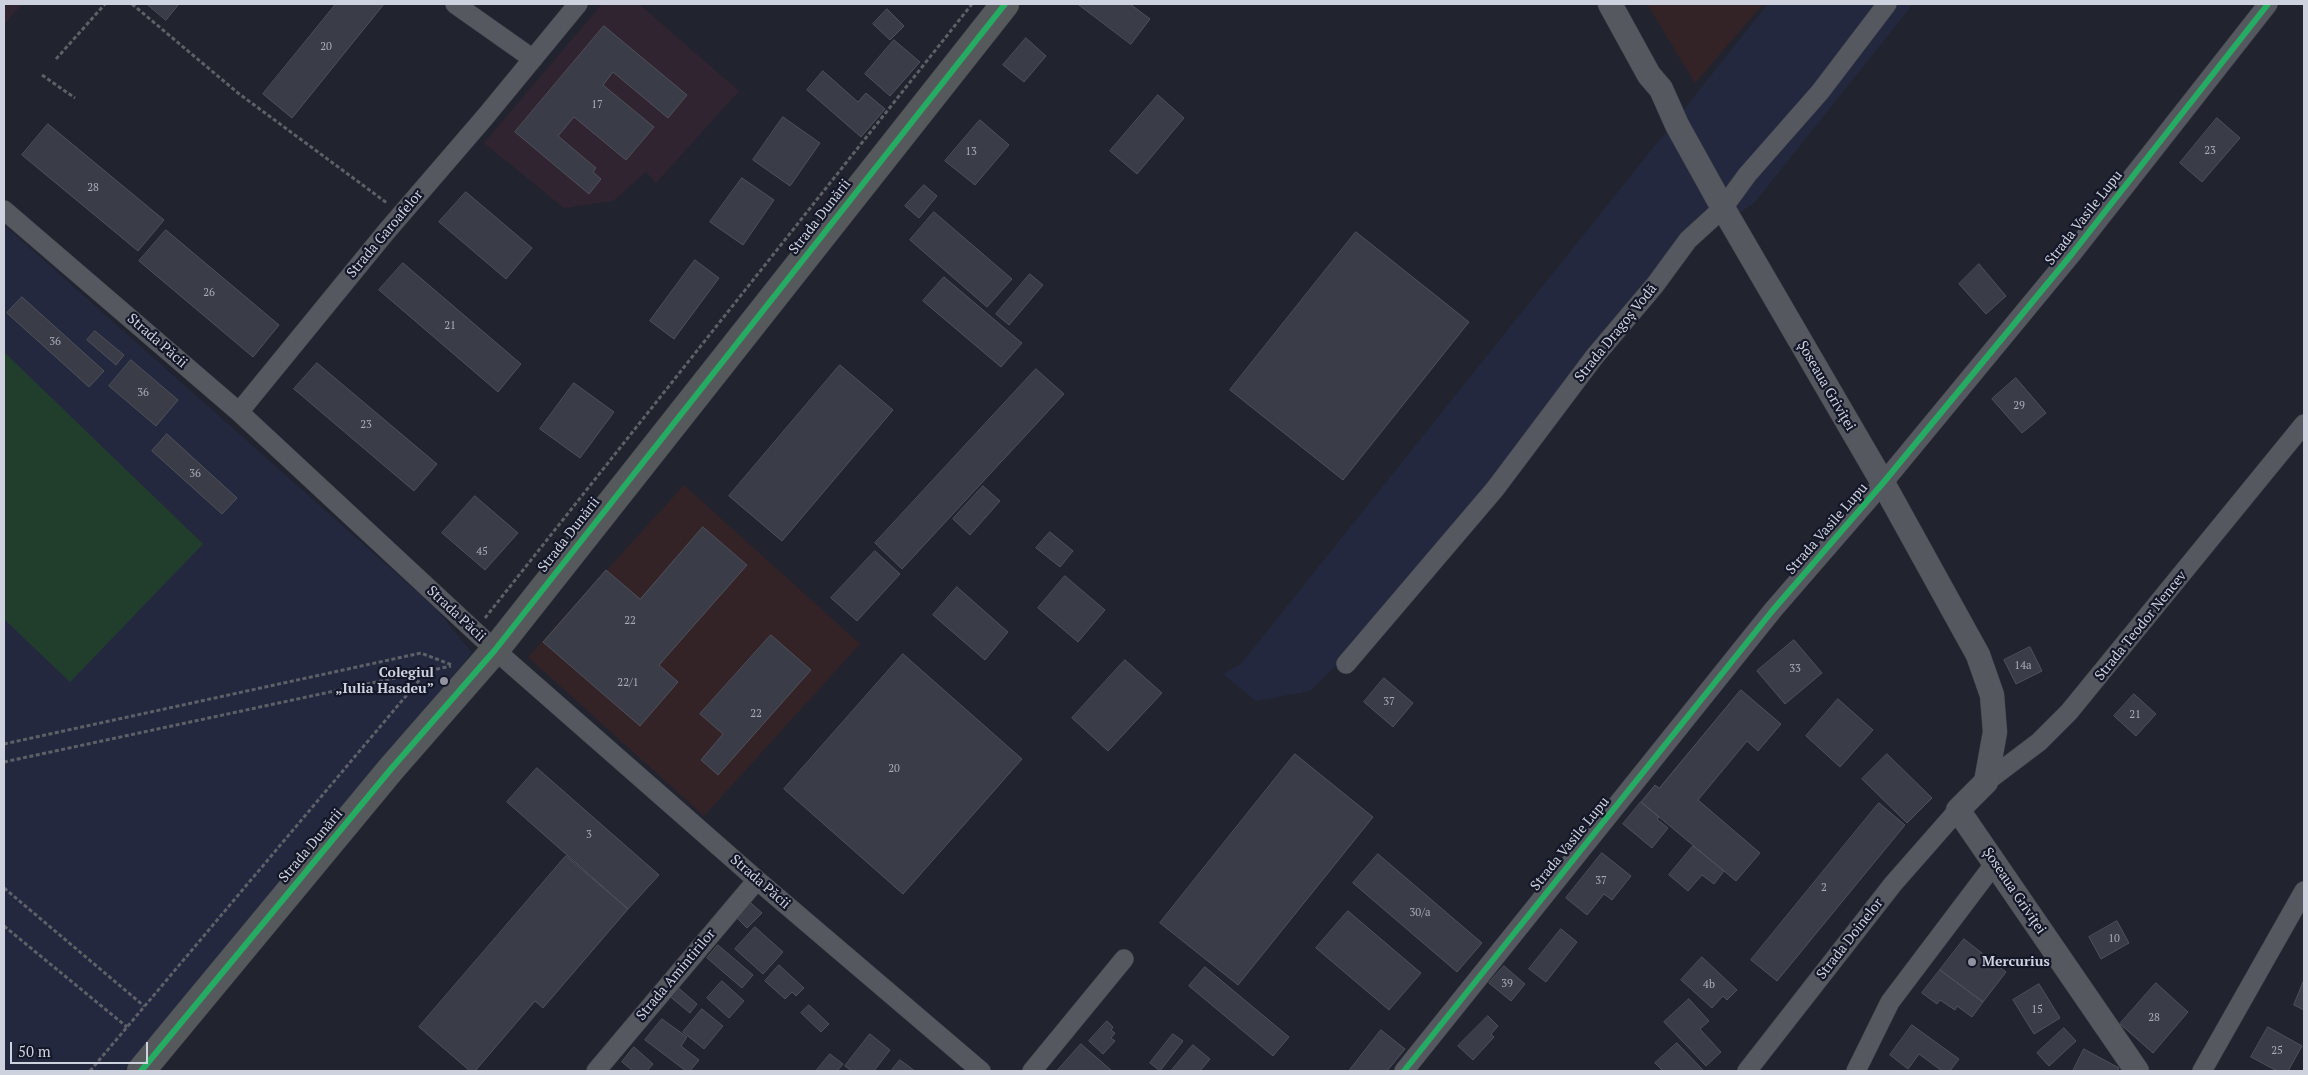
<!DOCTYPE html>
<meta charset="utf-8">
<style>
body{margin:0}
#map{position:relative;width:2308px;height:1075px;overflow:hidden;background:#21242e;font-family:"PT Serif",serif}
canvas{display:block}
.frame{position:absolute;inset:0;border:5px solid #ced1de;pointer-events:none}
.scale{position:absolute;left:10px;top:1042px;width:138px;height:22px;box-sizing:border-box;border:2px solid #ced1de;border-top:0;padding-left:6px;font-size:15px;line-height:18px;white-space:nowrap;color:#ced1de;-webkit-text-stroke:4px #131728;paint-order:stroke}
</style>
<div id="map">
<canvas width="2308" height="1075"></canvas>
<div class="frame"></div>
<div class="scale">50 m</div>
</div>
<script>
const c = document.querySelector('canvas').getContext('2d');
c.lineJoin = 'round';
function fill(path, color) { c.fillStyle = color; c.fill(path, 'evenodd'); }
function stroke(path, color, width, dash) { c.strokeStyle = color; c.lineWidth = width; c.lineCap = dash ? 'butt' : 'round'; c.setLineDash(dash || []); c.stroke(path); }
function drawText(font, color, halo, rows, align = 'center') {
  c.font = font + ' "PT Serif",serif'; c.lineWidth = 4.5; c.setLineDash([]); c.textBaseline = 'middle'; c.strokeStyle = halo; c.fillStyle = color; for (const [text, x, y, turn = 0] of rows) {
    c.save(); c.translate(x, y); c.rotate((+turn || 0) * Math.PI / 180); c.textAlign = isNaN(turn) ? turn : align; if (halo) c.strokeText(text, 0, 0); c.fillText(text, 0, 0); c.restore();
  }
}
fill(new Path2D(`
 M4 4H22L4 25Z
 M602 4H639L739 91 656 183 646 172 613 201 564 208 484 143Z`), '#2f2430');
fill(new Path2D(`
 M1647 4H1763L1695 83Z
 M684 485 860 644 704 816 528 657Z`), '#332327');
fill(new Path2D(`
 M1768 4H1913L1755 202 1731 219 1703 224 1342 660 1310 691 1256 701 1223 674 1241 664Z
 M4 225 435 608 472 653 123 1071H4Z`), '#24283f');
fill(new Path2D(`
 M4 352 203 544 70 682 4 619Z`), '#213e2c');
const building = new Path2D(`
 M147 4H179L166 20Z
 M336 4H384L292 118 263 94Z
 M1078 4H1130L1150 19 1131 44Z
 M887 9 904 26 890 40 873 24Z
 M604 26 687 95 668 118 613 72 603 85 654 127 626 160 574 117 558 136 596 168 593 172 601 179 589 194 515 132Z
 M1026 38 1046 56 1024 82 1003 65Z
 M894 40 920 62 890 96 865 74Z
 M823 71 858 102 866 93 885 109 861 137 807 90Z
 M1158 95 1184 118 1137 174 1110 151Z
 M783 117 820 143 790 186 753 160Z
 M2217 118 2240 138 2202 182 2180 163Z
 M980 120 1009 145 975 185 945 161Z
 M48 124 164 220 138 251 22 155Z
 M742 178 774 200 743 245 710 222Z
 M924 185 937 196 919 218 905 206Z
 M466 192 532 248 506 279 439 222Z
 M934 212 1012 279 987 307 910 240Z
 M166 230 279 325 253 357 139 261Z
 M1356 232 1469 322 1343 480 1230 390Z
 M695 260 719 278 674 339 650 321Z
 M403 263 521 364 498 392 379 290Z
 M1979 264 2006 296 1986 314 1959 284Z
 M1030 274 1043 285 1009 325 996 314Z
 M944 277 1022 343 1001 367 923 301Z
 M22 297 104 371 89 387 7 313Z
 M95 331 124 355 116 365 87 340Z
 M131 360 178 400 156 426 109 386Z
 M317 363 437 464 414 491 294 389Z
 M840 365 893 410 782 541 729 496Z
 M1036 369 1064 394 902 569 875 543Z
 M2016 378 2046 413 2022 433 1992 399Z
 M574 383 614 412 580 458 540 429Z
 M167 434 237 498 222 514 152 451Z
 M983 486 1000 501 970 535 953 519Z
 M475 496 518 533 485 570 442 533Z
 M703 527 747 565 659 665 678 682 640 726 543 642 606 570 640 599Z
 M1050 532 1073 551 1060 567 1036 548Z
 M875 551 900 574 857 621 831 598Z
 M1065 576 1105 610 1078 642 1038 608Z
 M957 587 1008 632 985 660 933 615Z
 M771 635 811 670 718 775 701 760 723 734 700 714Z
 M1794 640 1822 673 1785 704 1757 671Z
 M2030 647 2042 671 2016 684 2004 660Z
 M903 654 1022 759 903 894 784 789Z
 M1125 660 1162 693 1108 751 1072 718Z
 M1384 678 1413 703 1393 727 1364 702Z
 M1741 690 1781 724 1758 751 1747 741 1698 800 1760 853 1736 881 1641 802 1655 785 1659 788Z
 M2134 694 2156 714 2136 736 2114 716Z
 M1838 699 1873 730 1840 767 1806 736Z
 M1295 754 1373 817 1238 985 1160 923Z
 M1887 754 1932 798 1907 823 1862 779Z
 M537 768 659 875 628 909 507 802Z
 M1641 802 1659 817 1657 819 1668 828 1652 848 1623 824Z
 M1879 803 1905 825 1777 981 1751 960Z
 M1693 846 1724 871 1714 884 1702 875 1688 891 1669 875Z
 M1602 853 1631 876 1612 900 1604 894 1587 915 1566 898Z
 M1378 854 1482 943 1457 972 1353 883Z
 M566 856 628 909 543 1008 535 1001 475 1071H470L419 1027Z
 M751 903 762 913 747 928 737 918Z
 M1348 911 1421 973 1389 1010 1316 948Z
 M2117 921 2129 943 2101 959 2089 937Z
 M755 927 783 952 763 974 735 949Z
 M1561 929 1577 942 1546 982 1529 969Z
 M1964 939 2006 972 1983 1002 1940 970Z
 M718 945 753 975 742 988 707 958Z
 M1702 957 1737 990 1727 1000 1723 996 1712 1008 1681 980Z
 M779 965 804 988 796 996 792 992 785 999 765 981Z
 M1504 966 1525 984 1511 1001 1489 983Z
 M1205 967 1289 1037 1273 1056 1189 986Z
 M1940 970 1983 1002 1972 1017 1957 1006 1955 1010 1940 1000 1937 1004 1922 993Z
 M2304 980V1010L2294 1005Z
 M722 981 744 1001 729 1018 707 998Z
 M2156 983 2188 1012 2153 1053 2120 1024Z
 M2039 984 2060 1018 2034 1034 2013 1000Z
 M675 985 697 1004 690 1013 667 994Z
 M1689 999 1709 1021 1700 1029 1721 1052 1706 1066 1664 1022Z
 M809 1005 829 1024 821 1032 801 1013Z
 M702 1009 723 1026 704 1049 683 1032Z
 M1488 1016 1498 1026 1491 1034 1494 1037 1473 1060 1458 1046Z
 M662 1019 687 1037 681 1046 699 1060 690 1071H686L645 1040Z
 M1107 1021 1113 1027 1111 1030 1115 1033 1111 1038 1115 1041 1103 1054 1089 1041Z
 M1912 1025 1959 1059 1950 1071H1942L1919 1054 1908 1069 1890 1055Z
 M2268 1027 2302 1046 2288 1071H2277L2251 1057Z
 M2064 1028 2076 1041 2049 1066 2037 1053Z
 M1381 1030 1405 1049 1387 1071H1349Z
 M870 1034 890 1050 874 1071H852L845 1066Z
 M1173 1034 1183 1041 1160 1071 1150 1063Z
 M1677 1043 1704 1071H1663L1655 1063Z
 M1081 1044 1112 1071H1057Z
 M1193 1045 1210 1059 1200 1071H1171Z
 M634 1047 653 1064 647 1071H633L622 1062Z
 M2084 1049 2119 1068 2117 1071H2073Z
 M830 1054 843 1064 837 1071H816Z
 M900 1060 915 1071H891Z`);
fill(building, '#3a3c48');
stroke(building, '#4f515a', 1);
const minor = new Path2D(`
 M455 4 533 59
 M4 210 239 412 495 650 757 880 981 1071
 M239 412 386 232 485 117 578 4
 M1346 664 1495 489 1595 356 1655 285 1688 240 1723 208 1747 175 1820 92 1887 4
 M1986 782 2039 742 2069 712 2304 424
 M596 1071 757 880
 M1032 1071 1124 959
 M1404 1071 1773 610 1883 483 2071 255 2268 4
 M1747 1071 1893 884 1958 810
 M1856 1071 1890 1002 1995 863
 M2202 1071 2304 891`);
const tertiary = new Path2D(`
 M1610 4 1649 75 1661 89 1677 125 1723 208 1883 483 1978 655 1992 695 1995 732 1986 782 1958 810 2137 1071`);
const secondary = new Path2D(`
 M141 1071 391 769 495 650 1005 4`);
stroke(minor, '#3e414a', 20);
stroke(tertiary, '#3e414a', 25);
stroke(secondary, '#3e414a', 29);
stroke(new Path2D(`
 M132 4 238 93 387 203
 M56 59 105 4
 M42 75 75 98
 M485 618 972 4
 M4 744 421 653 452 665
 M4 762 451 666
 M4 888 144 1006
 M4 926 127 1027
 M90 1071 427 671`), '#5d6067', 3, [4, 2.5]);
stroke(minor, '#565860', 19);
stroke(tertiary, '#565860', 24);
stroke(secondary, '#56595c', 28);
stroke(new Path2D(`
 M141 1071 391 769 495 650 1005 4
 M1404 1071 1773 610 1883 483 2071 255 2268 4`), '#26ab63', 6);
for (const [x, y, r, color] of [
 [444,681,5,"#9194a0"],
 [1972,962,5,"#9194a0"]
]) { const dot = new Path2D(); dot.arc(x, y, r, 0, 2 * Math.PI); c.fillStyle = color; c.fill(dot); stroke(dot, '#131728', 2); }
drawText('11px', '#a9acb8', null, [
 ["20",326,47],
 ["17",597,105],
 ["23",2210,151],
 ["13",971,152],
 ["28",93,188],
 ["26",209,293],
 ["21",450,326],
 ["36",55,342],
 ["36",143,393],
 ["29",2019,406],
 ["23",366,425],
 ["36",195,474],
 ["45",482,552],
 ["22",630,621],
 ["14a",2023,666],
 ["33",1795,669],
 ["22/1",628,683],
 ["37",1389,702],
 ["22",756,714],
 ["21",2135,715],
 ["20",894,769],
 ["3",589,835],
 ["37",1601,881],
 ["2",1824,888],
 ["30/a",1420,913],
 ["10",2114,939],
 ["39",1507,984],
 ["4b",1709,985],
 ["15",2037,1010],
 ["28",2154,1018],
 ["25",2277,1051]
]);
drawText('14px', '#ced1de', '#131728', [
 ["Strada Dunării",820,217,-52],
 ["Strada Vasile Lupu",2084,218,-52],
 ["Strada Garoafelor",385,234,-50],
 ["Strada Dragoș Vodă",1616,333,-51],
 ["Strada Păcii",157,341,41],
 ["Șoseaua Griviţei",1826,386,60],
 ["Strada Vasile Lupu",1827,529,-49],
 ["Strada Dunării",569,535,-52],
 ["Strada Păcii",456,614,43],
 ["Strada Teodor Nencev",2141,626,-51],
 ["Strada Vasile Lupu",1570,844,-51],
 ["Strada Dunării",311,846,-50],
 ["Strada Păcii",760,882,41],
 ["Șoseaua Griviţei",2014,891,56],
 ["Strada Doinelor",1850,939,-52],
 ["Strada Amintirilor",676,975,-50]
]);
drawText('bold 14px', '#ced1de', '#131728', [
 ["Colegiul",434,673],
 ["„Iulia Hasdeu”",434,689],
 ["Mercurius",1982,962,"left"]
], 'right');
</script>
